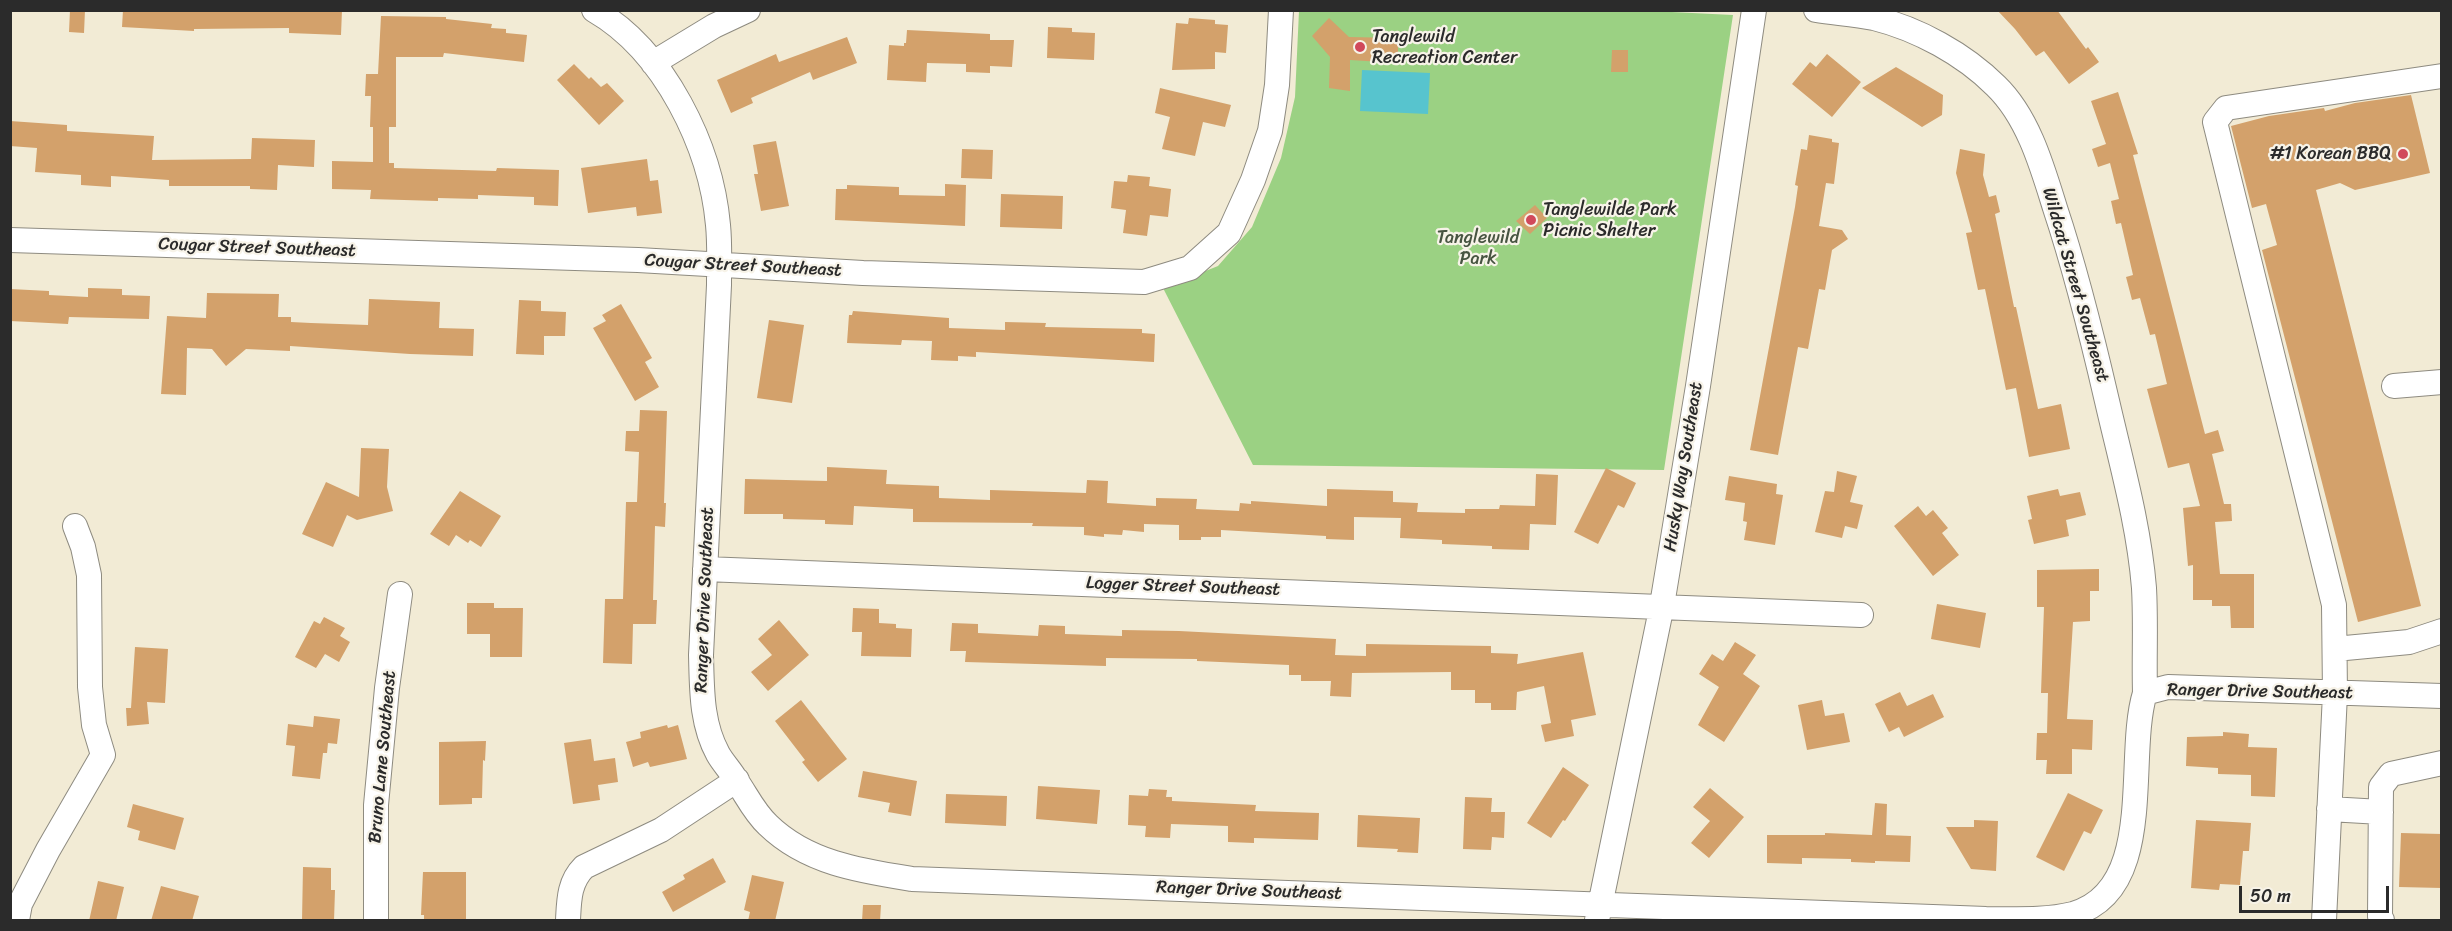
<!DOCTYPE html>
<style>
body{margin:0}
#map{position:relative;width:2452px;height:931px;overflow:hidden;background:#f2ebd5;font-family:Sriracha,sans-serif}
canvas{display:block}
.frame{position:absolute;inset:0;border:12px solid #2b2b2b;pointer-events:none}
.scale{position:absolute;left:2239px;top:886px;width:150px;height:27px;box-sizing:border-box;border:3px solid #2b2b2b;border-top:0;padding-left:8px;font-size:18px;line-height:21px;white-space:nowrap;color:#2b2b2b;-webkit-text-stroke:4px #f7f3e8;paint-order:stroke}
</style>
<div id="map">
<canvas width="2452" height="931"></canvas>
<div class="frame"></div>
<div class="scale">50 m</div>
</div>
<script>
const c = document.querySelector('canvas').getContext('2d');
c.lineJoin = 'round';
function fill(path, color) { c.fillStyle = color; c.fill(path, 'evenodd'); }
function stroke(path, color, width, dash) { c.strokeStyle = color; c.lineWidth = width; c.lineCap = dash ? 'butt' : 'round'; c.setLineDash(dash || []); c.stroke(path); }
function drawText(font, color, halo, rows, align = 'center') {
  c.font = font + ' Sriracha,sans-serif'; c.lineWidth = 4.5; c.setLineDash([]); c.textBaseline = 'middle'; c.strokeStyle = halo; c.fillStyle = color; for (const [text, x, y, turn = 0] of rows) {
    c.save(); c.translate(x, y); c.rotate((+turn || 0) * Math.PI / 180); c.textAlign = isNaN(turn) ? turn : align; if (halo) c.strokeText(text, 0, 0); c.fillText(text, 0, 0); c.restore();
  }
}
fill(new Path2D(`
 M1631 10 1733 15 1664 470 1253 465 1163 288 1218 266 1252 227 1281 158 1295 97 1299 11Z`), '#9bd183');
fill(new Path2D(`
 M1362 70 1430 73 1428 114 1360 111Z`), '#57c4ce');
fill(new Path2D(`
 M70 10H85L84 33 69 32Z
 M123 10H342L341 35 289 33V28L194 29V31L122 27Z
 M1997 10H2057L2086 49 2088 47 2099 62 2069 84 2044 51 2036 56 2015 29Z
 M381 16 446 17V19L492 24 491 28 506 29V33L527 35 524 62 444 53 443 57H396V127H389V163H394V168L496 171 497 168 559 170 558 206 534 205V197L478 195V199L438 198V201L370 199 371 190 332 189V161L373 162V127H370L371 96H365L366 74H378Z
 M1189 18 1215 20V24L1228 25 1226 53 1215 52V69L1172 70 1176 23 1188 24Z
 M1329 18 1349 37 1398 38V63L1350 60V91L1329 88 1330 57 1312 36Z
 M1048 27 1072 28V32L1095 33 1094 60 1047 58Z
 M907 30 990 34V40H1014L1012 67 990 66V73L966 72V64L927 63 926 82 887 80 889 45 904 46V43H906Z
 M847 37 857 63 813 80 810 72 751 98 753 103 731 113 717 80 776 54 779 62Z
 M1612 50H1628V72H1611Z
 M1827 54 1861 82 1832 117 1792 84 1810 62 1816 67Z
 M574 64 589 79 591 77 601 87 607 83 624 101 599 125 557 80Z
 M1896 67 1943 95 1942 115 1922 127 1862 88Z
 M1160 88 1231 105 1225 127 1203 122 1195 156 1162 149 1170 117 1155 113Z
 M2118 92 2138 154 2133 155 2205 434 2218 430 2224 451 2212 454 2224 504H2231L2232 521 2215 522 2220 574H2254V628H2231L2230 606H2212V600H2193V565L2188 566 2183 508 2200 506 2189 463 2168 468 2147 389 2167 384 2155 334 2150 335 2140 298 2132 300 2126 277 2133 275 2121 223 2116 224 2111 201 2119 199 2110 163 2098 167 2092 149 2106 144 2091 101Z
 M2411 95 2430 173 2355 190 2340 183 2316 190 2421 606 2358 622 2262 250 2277 245 2266 204 2252 208 2231 126 2269 116 2324 108 2325 111 2355 103Z
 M10 121 67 125V131L154 136 152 160 251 159 252 138 315 140 314 167 278 165 277 190 250 189V186H169V180L111 176V187L81 185V175L35 172 37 148 10 146Z
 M1809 135 1832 139V142L1839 143 1834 184 1826 183 1819 226 1842 230 1848 239 1832 250 1825 290 1819 289 1808 349 1798 347 1778 455 1750 450 1795 207 1798 186 1795 185 1801 149 1807 150Z
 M776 141 789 206 761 211 754 174H758L753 145Z
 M962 149 993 150 992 179 961 178Z
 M1960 149 1985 154 1983 175 1989 197 1996 195 2000 212 1995 214 2014 307H2016L2038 409 2061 404 2070 449 2029 457 2016 388 2006 390 1985 289 1978 290 1966 233 1972 232 1956 173Z
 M647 159 650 181 658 180 662 213 637 216 636 207 588 213 581 168Z
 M1128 175 1150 177 1149 186 1171 189 1168 217 1150 215 1147 236 1123 233 1126 210 1111 208 1114 181 1127 182Z
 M945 184 966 185 965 226 835 220 836 189H847V185L899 187V195L945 196Z
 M1001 194 1063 196 1062 229 1000 227Z
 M1535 205 1547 218 1530 234 1516 221Z
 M88 288 122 289V295L150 296 149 319 69 317 68 324 10 321V289L49 291V295L88 297Z
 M207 293 279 294 278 317H291V322L311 323 368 325 369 299 440 302 439 328 474 329 473 356 410 354 290 346V351L246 349 226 366 212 349 187 348 186 395 161 394 167 316 206 318Z
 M519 300 541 301V311L566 312 565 336H544V355L516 354Z
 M621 304 652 358 645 362 659 387 635 401 593 328 606 321 602 315Z
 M853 311 949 318V328L1005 330V322L1046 323 1045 327 1142 329V333L1155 334 1154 362 976 352V357L958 356V361L931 360 932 341 902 340 901 345 847 343 849 315H852Z
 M769 320 804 325 792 403 757 398Z
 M640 410 667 411 664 503H666L665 527 655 526 653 600H657L656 624H633L632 664 603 663 605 599H623L626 502H637L639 452 625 451 626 431H639Z
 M361 448 389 449 387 487 393 511 357 520 347 515 333 547 302 534 326 482 359 497Z
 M827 467 887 470 886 484 939 486V498L990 500V490L1086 493 1087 480 1108 481 1107 503 1156 506V498L1197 499 1196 509 1239 511 1240 503 1251 504V501L1327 506V489L1393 491V502L1418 503 1417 512 1465 513V509H1499L1500 505 1535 506 1536 474 1558 475 1556 525 1530 524 1529 550 1492 549V546L1442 544V540L1400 538 1401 518 1354 517V540L1326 539V536L1221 530V537H1201V540H1179V525L1144 524V532L1123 530 1122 535 1104 534V537L1084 535V527L1032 526 1033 523 913 522V509L854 506 853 525 825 524V520L783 519V514H744L745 479 827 481Z
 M1606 468 1636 483 1624 508 1618 505 1598 544 1574 532Z
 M1837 471 1857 476 1850 502 1863 505 1857 529 1845 526 1842 538 1815 532 1825 491 1834 492Z
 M1729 476 1777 484 1776 494 1783 495 1775 545 1744 540 1747 522 1743 521 1745 503 1725 500Z
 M2058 489 2060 496 2080 492 2086 515 2066 520 2069 536 2034 544 2028 520 2032 519 2027 496Z
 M460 491 501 516 481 547 470 540 468 543 456 535 449 546 430 534Z
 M1918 506 1926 516 1933 510 1948 528 1942 533 1959 555 1933 576 1894 526Z
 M2099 569V591H2090V621L2073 622 2067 719 2093 720 2092 750 2072 749V774H2046L2047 760H2036L2037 733H2047L2048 693H2041L2044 607H2037V570Z
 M467 603H494V608H523L522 657H490V634H467Z
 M1937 604 1986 613 1980 648 1931 639Z
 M853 608 879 609V623L896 624V628L912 629 911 657 861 656 862 632H852Z
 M324 617 345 628 340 636 350 642 339 662 325 654 316 668 295 657 314 621 320 624Z
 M779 620 809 655 768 691 751 672 772 655 758 639Z
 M952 623 978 624V633L1038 636 1039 625 1065 626V634L1122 636V630L1179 631 1336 639 1335 655 1366 656V644L1491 646V653L1518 654 1517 664 1583 652 1596 715 1571 720 1574 736 1545 742 1541 725 1551 723 1544 686 1517 692 1516 710H1491V703H1475V690H1451V672L1352 673 1351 697 1330 696 1331 681H1301V675H1289V665L1197 661V659L1106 658V666L965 662 966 651H950Z
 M1735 642 1756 655 1743 674 1760 686 1724 742 1698 725 1719 687 1699 674 1712 654 1723 661Z
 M135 647 168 649 165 703 147 702 149 724 127 726 126 708H131Z
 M1900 692 1907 706 1933 694 1944 717 1904 737 1899 727 1889 732 1875 704Z
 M801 700 847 759 818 782 802 762 805 760 775 721Z
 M1822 700 1825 716 1844 713 1850 742 1807 750 1798 705Z
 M314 716 340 719 337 744 328 743 327 753H323L320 779 292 776 295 746 286 745 288 724 313 727Z
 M667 725 668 728 678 725 687 759 650 767 648 762 633 767 626 742 641 738 640 732Z
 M2223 732 2249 734 2248 747 2277 748 2275 797 2251 796V775L2218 774V768L2186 766 2187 737 2223 736Z
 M591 739 594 761 615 758 618 782 598 785 600 800 573 804 564 743Z
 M486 741 485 761 483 760 482 798H472V804L439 805V742Z
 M1563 767 1589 785 1565 821 1563 820 1551 838 1527 823Z
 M863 771 917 781 911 816 888 812 890 803 858 797Z
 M1038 786 1100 790 1097 824 1036 819Z
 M1710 788 1744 817 1709 858 1691 843 1710 821 1693 807Z
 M1149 789 1167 790 1166 797H1172V801L1256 805 1255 811 1319 813 1318 840 1254 838V843L1228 842V826L1171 824 1170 838 1145 837 1146 826 1128 825 1129 795 1148 796Z
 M2068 793 2103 810 2091 834 2084 831 2064 871 2036 857Z
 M946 794 1007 796 1006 826 945 823Z
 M1465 797 1492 798 1491 812H1505L1504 838 1492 837 1491 850 1463 849Z
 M1875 803 1887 804 1886 835 1911 836 1910 862 1875 861V863L1851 862V859L1802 858V864L1767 863V835H1825V833L1872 835Z
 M133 804 184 818 175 850 138 840 140 831 127 827Z
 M1358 815 1420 818 1418 853 1397 852 1398 849 1357 847Z
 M1974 820 1998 821 1996 871 1971 869 1946 827H1974Z
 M2196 820 2251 823 2249 851H2243L2240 885 2220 884 2219 890 2191 888Z
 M2401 833 2442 834V888L2399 887Z
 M713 858 726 882 673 912 662 892 685 879 683 875Z
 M303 867 331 868V890H335L334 921H302Z
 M423 872H466V921H424V915H421Z
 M752 875 784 882 775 921H748L750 912 744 910Z
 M98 881 124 887 116 921H89Z
 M161 886 199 896 192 921H151Z
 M863 905H881L880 921H862Z`), '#d3a16b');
const minor = new Path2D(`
 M594 10C665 51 711 147 718 225 720 245 719 265 719 285L701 655C702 689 701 723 718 754 723 763 731 771 736 780 747 796 754 812 768 825 807 863 861 871 912 879L1986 919C2015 919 2045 921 2073 914 2158 890 2125 757 2145 693L2168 687 2442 696
 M1816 10C1835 13 1855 14 1874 18 1918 29 1964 54 1996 86 2028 117 2042 166 2055 208 2076 271 2092 336 2107 401 2121 462 2139 525 2144 588 2146 623 2144 658 2145 693
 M653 63 714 26 748 10
 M10 240 638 260 863 273 1144 282 1190 268 1229 233 1253 180 1270 131 1277 85 1281 10
 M2394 386 2442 382
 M705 569 1861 615
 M2335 649 2409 642 2442 631
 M2329 809 2381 812
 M17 920 20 904 48 850 103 755 94 725 90 687 89 575 83 547 75 526
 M376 920V805L387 688 400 594
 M568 920C569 900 569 882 584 867L661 830 737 780
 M1597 920 1662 605 1698 386 1754 10
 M2324 920 2335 694 2334 605 2215 122 2226 108 2442 76
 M2382 920 2380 917 2381 787 2391 774 2442 763`);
stroke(minor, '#8e8b80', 26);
stroke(minor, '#fff', 24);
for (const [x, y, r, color] of [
 [1360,47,6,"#d1495b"],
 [2403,154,6,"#d1495b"],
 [1531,220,6,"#d1495b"]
]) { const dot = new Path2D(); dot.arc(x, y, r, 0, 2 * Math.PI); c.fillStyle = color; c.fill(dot); stroke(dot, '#f7f3e8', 2); }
drawText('18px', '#2b2b2b', '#f7f3e8', [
 ["Tanglewild",1372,37],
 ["Recreation Center",1372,58],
 ["#1 Korean BBQ",2391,154,"right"],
 ["Tanglewilde Park",1543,210],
 ["Picnic Shelter",1543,231]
], 'left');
drawText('18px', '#475441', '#f7f3e8', [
 ["Tanglewild",1478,238],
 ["Park",1478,259]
]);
drawText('18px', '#2b2b2b', '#f7f3e8', [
 ["Cougar Street Southeast",257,248,2],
 ["Cougar Street Southeast",743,266,3],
 ["Wildcat Street Southeast",2075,285,74],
 ["Husky Way Southeast",1684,467,-81],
 ["Logger Street Southeast",1183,587,2],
 ["Ranger Drive Southeast",705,600,-88],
 ["Ranger Drive Southeast",2260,692,1],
 ["Bruno Lane Southeast",383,757,-85],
 ["Ranger Drive Southeast",1249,891,2]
]);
</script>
